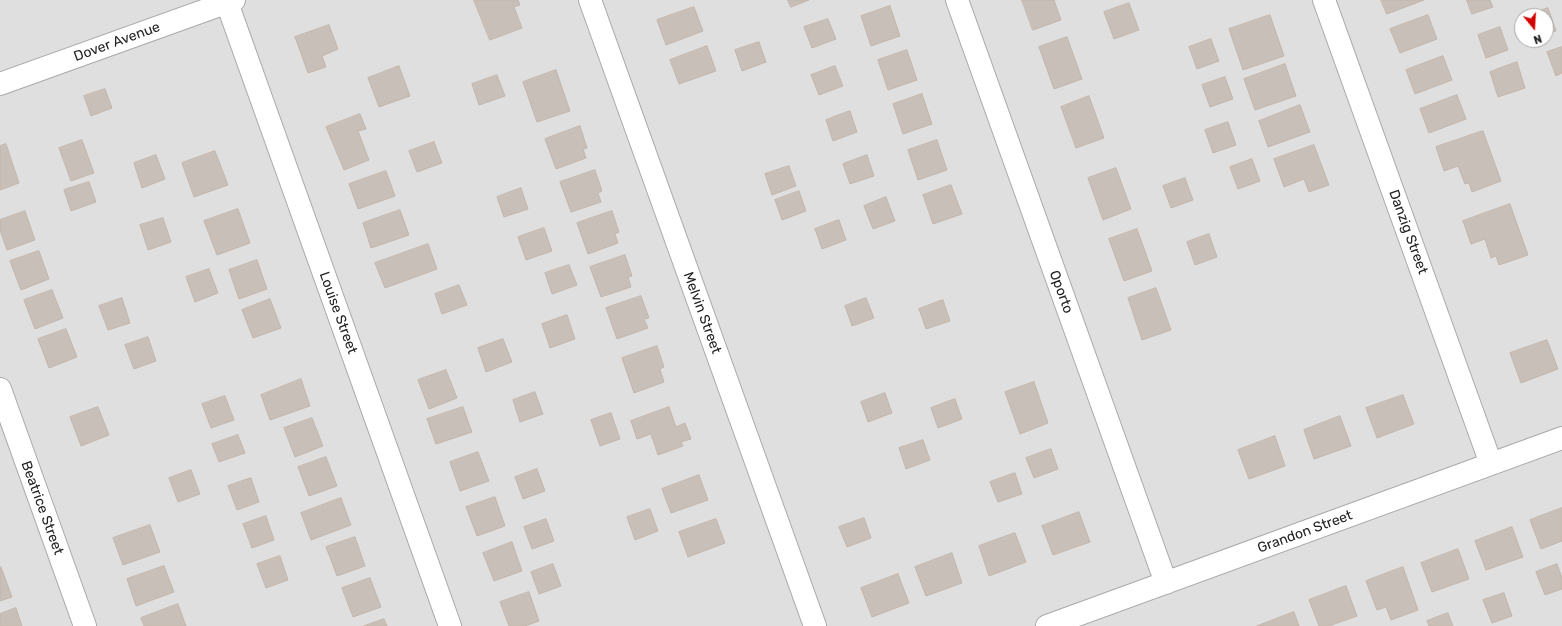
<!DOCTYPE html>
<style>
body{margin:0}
#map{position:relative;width:1562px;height:626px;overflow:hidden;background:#f2efe9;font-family:Rubik,sans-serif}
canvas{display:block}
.north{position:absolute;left:1514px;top:8px;width:40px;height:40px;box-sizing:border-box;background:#fff;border:1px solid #a7a7a7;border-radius:50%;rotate:162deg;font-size:11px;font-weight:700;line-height:16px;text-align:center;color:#222}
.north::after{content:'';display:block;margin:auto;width:14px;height:18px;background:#d40000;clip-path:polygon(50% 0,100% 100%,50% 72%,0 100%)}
</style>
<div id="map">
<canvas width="1562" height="626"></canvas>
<div class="north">N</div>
</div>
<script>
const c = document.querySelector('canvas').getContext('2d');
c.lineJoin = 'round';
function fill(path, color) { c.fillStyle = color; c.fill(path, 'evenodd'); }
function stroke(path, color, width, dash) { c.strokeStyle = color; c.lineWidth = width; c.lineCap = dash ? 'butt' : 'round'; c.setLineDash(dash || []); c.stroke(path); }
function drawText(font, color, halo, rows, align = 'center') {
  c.font = font + ' Rubik,sans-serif'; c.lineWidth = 4; c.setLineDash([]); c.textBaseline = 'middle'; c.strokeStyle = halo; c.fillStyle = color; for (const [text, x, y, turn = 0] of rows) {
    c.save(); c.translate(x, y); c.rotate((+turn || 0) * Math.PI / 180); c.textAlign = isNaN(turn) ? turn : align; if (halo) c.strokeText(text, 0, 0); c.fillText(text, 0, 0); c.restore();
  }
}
fill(new Path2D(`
 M0 0H1562V626H0ZM1522 16H1546V40H1522Z`), '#e0dfdf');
const building = new Path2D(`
 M474 0H518L520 5 514 7 522 28 490 40Z
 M788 0H809L791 7Z
 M1022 0H1054L1061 20 1033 30Z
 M1381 0H1424L1387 14Z
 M1467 0H1490L1493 7 1472 14Z
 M1129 3 1139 30 1114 39 1104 12Z
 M890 6 900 36 871 46 861 16Z
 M694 7 703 31 666 45 657 20Z
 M1548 8 1556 31 1546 34V16H1525Z
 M1270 15 1284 56 1243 70 1229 29Z
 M1428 15 1437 39 1400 53 1390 29Z
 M828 19 836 39 812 48 804 27Z
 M329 25 338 49 322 56 326 67 308 73 295 37Z
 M1500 27 1508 50 1486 58 1478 35Z
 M1067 37 1082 79 1054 89 1039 47Z
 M1211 39 1219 61 1197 69 1189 47Z
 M759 42 766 62 742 71 735 50Z
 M707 46 716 71 679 84 670 60Z
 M1562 47V73L1556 76 1547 52Z
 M907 50 917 80 888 90 878 60Z
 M1443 56 1452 80 1415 94 1406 70Z
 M1517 62 1525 88 1498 97 1490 72Z
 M1285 64 1296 96 1255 110 1244 79Z
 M399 66 410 96 379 107 368 78Z
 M835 66 843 86 819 95 811 75Z
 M556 70 570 111 537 122 523 82Z
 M497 75 505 96 479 105 472 84Z
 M1225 77 1233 99 1210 107 1202 85Z
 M105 89 112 108 91 116 84 96Z
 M922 94 932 124 903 134 893 104Z
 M1457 95 1466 119 1429 133 1420 109Z
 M1089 96 1104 138 1076 148 1061 107Z
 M1300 105 1310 132 1268 147 1259 121Z
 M850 111 857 132 833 141 826 120Z
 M360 114 366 129 358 131 369 160 344 170 326 127Z
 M1228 122 1236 145 1213 153 1205 130Z
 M580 126 587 148 583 149 586 158 556 169 545 139Z
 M1483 131 1501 181 1472 192 1469 183 1465 184 1458 166 1444 171 1436 147Z
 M82 140 94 173 71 181 59 148Z
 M937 140 947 170 918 180 908 150Z
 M434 142 442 163 417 172 409 151Z
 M6 144 19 183 0 190V146Z
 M1314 145 1329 185 1309 192 1304 179 1284 187 1274 159Z
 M215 151 228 185 194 197 182 163Z
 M156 155 165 179 142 188 134 163Z
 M867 155 874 176 850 184 843 164Z
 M1252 159 1260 181 1238 189 1230 167Z
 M789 166 796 186 772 195 765 174Z
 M1116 168 1131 209 1103 220 1088 178Z
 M595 170 602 191 598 193 601 202 571 212 560 182Z
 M386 171 395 196 358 209 349 184Z
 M1185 178 1193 200 1171 208 1163 186Z
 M89 182 96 202 71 211 64 190Z
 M951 185 962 214 933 224 923 195Z
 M521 188 528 209 504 217 497 197Z
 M799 191 806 211 782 220 775 200Z
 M886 197 895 221 873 229 864 206Z
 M1510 204 1528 255 1499 265 1496 256 1491 258 1485 239 1471 244 1463 221Z
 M238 209 250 243 217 255 204 221Z
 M400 210 409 235 371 248 363 223Z
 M25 211 35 240 7 250 0 230V220Z
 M612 211 619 232 615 234 618 243 588 254 577 223Z
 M163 218 171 242 148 250 140 225Z
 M839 220 846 240 822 249 815 229Z
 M544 228 552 251 526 260 518 237Z
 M1137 229 1152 271 1124 281 1109 239Z
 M1209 234 1217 257 1195 265 1187 242Z
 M428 244 437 269 385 288 375 263Z
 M39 251 49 279 21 290 10 261Z
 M625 255 632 276 628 277 631 287 601 297 590 267Z
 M257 260 267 289 239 299 229 270Z
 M569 265 577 285 552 294 545 273Z
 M209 269 218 293 195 302 186 277Z
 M459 285 467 305 442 314 435 294Z
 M1156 288 1171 330 1142 340 1128 298Z
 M52 290 63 318 35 329 24 300Z
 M641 296 649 318 644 319 648 328 617 339 606 308Z
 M122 298 130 323 108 330 99 306Z
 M866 298 874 318 852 326 845 306Z
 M270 299 281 328 253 338 242 310Z
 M943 300 950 321 926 329 919 309Z
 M567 315 575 339 550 348 542 324Z
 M66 329 77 357 49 368 38 339Z
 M148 337 156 361 134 369 125 345Z
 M503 339 512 362 486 372 478 348Z
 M1547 340 1558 369 1521 383 1510 353Z
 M657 346 664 367 660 369 664 382 634 393 622 358Z
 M446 370 457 398 429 409 418 380Z
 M301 379 310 406 270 420 261 395Z
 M1034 382 1048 423 1020 434 1005 392Z
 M535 392 543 414 520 422 513 400Z
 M885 393 892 413 868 422 861 402Z
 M1403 395 1414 424 1377 438 1366 408Z
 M225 396 234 420 211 428 202 404Z
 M955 399 962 419 938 428 931 408Z
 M98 407 109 435 81 446 70 417Z
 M463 407 472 432 436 444 427 419Z
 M669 407 676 427 685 423 691 439 681 442 683 446 658 455 651 434 637 439 631 421Z
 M611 413 620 439 600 446 591 420Z
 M1340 416 1351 446 1314 459 1304 430Z
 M312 418 323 446 295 457 284 428Z
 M238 435 245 453 219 462 212 444Z
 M1275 436 1285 466 1249 479 1238 450Z
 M923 440 930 460 906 469 899 448Z
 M1051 449 1058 469 1034 478 1026 458Z
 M478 452 489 481 460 491 450 462Z
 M326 457 337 486 309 496 298 467Z
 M537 469 545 491 523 499 515 477Z
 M191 470 200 494 178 502 169 478Z
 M1015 473 1022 494 998 502 990 482Z
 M699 475 708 500 671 513 662 489Z
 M251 478 259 502 237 510 228 486Z
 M495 497 505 526 477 536 466 507Z
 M341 498 351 525 311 540 301 513Z
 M1562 508V541L1541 549 1530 520Z
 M650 509 658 531 635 540 627 517Z
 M1079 512 1090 542 1053 555 1042 526Z
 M266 516 274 540 252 548 243 524Z
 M864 518 871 538 847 547 839 527Z
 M546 519 554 541 532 549 524 527Z
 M716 519 725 543 688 557 679 532Z
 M150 525 160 552 123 565 113 538Z
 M1512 527 1523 557 1486 570 1475 541Z
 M1015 533 1026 562 989 576 979 546Z
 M355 537 365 566 337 576 326 547Z
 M512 542 522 571 494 581 483 553Z
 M1458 549 1469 579 1432 592 1421 563Z
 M952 553 962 583 926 596 915 567Z
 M280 556 288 580 266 588 257 564Z
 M553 564 561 586 539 594 531 572Z
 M1557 564 1562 578V589L1545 595 1536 572Z
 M164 566 174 592 136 606 127 579Z
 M1 567 12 597 0 601V568Z
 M1403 567 1418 610 1391 620 1386 607 1377 610 1366 581Z
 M898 574 909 603 872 617 861 588Z
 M370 578 381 607 353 617 342 588Z
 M1346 586 1357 616 1329 626H1319L1309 600Z
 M529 592 539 621 525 626H509L500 602Z
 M1504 593 1512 616 1492 623 1483 600Z
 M178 604 186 626H144L141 618Z
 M16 608 22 626H0V614Z
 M1294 612 1299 626H1257Z
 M1448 613 1453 626H1429L1427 621Z
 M384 619 387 626H364Z`);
fill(building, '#c7bfb8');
stroke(building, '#c4b6ab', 1);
const minor = new Path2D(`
 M226 0 450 626
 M590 0 815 626
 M957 0 1166 583
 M1324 0 1491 464
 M0 84 234 0
 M0 389 85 626
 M1047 626 1562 438`);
stroke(minor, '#a9a9a9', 24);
stroke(minor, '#fff', 22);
drawText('14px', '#222', '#fff', [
 ["Dover Avenue",117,42,-20],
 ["Danzig Street",1408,232,70],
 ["Oporto",1061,292,70],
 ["Louise Street",338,313,70],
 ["Melvin Street",702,313,70],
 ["Beatrice Street",42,508,70],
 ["Grandon Street",1305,532,-20]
]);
</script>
